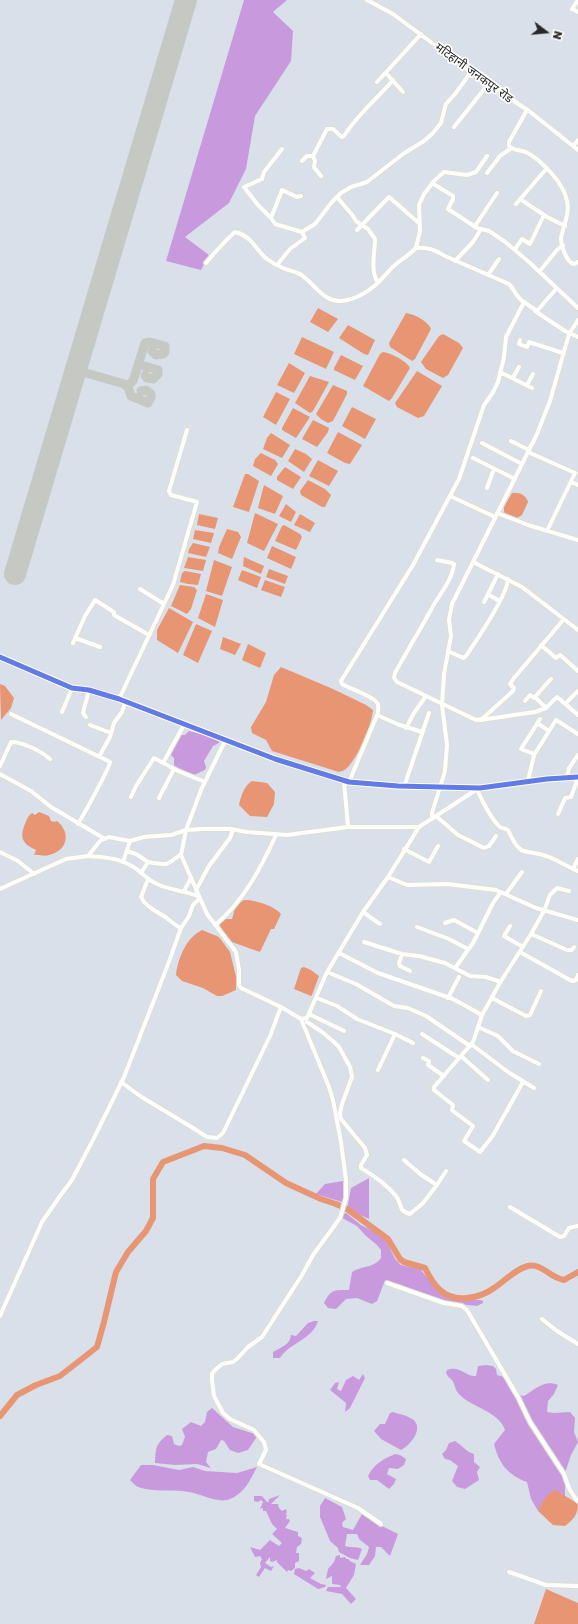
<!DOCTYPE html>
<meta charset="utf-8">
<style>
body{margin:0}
#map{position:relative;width:578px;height:1624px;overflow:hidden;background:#dae0ea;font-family:"Golos Text",sans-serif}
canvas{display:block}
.north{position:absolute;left:526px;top:12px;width:40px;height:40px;-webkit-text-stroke:3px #fff;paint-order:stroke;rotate:106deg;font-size:11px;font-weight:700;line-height:16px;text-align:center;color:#282828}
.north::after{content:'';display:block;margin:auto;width:14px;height:18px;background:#282828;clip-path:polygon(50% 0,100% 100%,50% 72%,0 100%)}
</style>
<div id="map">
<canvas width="578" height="1624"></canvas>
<div class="north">N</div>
</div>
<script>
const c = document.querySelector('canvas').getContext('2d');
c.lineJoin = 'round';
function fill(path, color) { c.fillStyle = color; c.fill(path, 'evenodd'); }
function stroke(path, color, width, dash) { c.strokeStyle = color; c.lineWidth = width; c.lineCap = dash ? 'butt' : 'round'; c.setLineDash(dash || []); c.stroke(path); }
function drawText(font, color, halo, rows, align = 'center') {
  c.font = font + ' "Golos Text","Noto Sans Devanagari",sans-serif'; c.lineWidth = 3.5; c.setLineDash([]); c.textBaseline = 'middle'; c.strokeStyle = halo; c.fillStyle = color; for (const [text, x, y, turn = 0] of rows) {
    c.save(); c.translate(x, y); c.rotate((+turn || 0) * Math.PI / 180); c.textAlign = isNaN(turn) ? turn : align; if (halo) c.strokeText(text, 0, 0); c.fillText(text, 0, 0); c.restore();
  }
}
fill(new Path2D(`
 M244 0H287L273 12 293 31 291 61 255 116 246 169 229 203 185 237 209 255 201 270 166 261Z
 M189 731 209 736 219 741V743L213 746 204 761 206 767 205 770 194 775 180 770 174 766V758L170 754 181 735H185Z
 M369 1178V1219L347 1209 351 1188Z
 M343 1181 344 1194 342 1202 316 1194 325 1184Z
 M346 1213 361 1225 379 1234 386 1240 395 1259 401 1265 420 1269 440 1293 457 1299 480 1300 483 1301V1303L477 1306 449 1303 389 1282 384 1283 377 1301 372 1304 357 1298 346 1299 336 1309 328 1308 324 1303C331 1289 334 1290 349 1290L352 1272C361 1266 374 1268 381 1258V1250L377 1245 365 1235 357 1226 342 1218 343 1214Z
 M314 1321H318C313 1339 288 1344 280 1358H273V1352C281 1347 290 1345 291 1335L296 1336 308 1323Z
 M486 1365 493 1366 496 1369 497 1375 504 1377 514 1394 524 1396C534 1390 545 1379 558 1385L554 1394 548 1401 547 1412 554 1413 570 1412 575 1418 574 1432 578 1442 571 1455 563 1479 565 1484V1497L561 1493 542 1504 538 1511 531 1499 527 1482C508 1475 499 1464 494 1444L505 1430C499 1412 474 1408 461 1396 454 1390 456 1386 452 1380 450 1378 447 1376 446 1373L447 1370C460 1365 466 1377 476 1376L478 1366Z
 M363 1374 365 1378 350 1408 345 1412 346 1403 330 1390 335 1383 339 1382 337 1389 341 1391 346 1380 353 1376 359 1380Z
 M212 1408 233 1427 258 1435 248 1450 238 1453 230 1450 224 1441 221 1440 216 1449 208 1452 206 1462 211 1468 197 1464 175 1465 155 1463C156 1448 155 1445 167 1435L172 1436 174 1444 179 1446 182 1445 185 1437 182 1429 191 1422 201 1426 205 1422 207 1412Z
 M393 1412C399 1414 406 1415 412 1419 425 1427 411 1445 401 1450L381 1439 374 1431 380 1424H385L390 1413Z
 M455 1441C462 1445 466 1452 474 1454V1462L480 1467 477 1472 479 1480 465 1489 457 1487 452 1481 458 1466 450 1460 445 1459 442 1454 446 1450 449 1443Z
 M395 1454 400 1455 406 1459 404 1465 398 1469 389 1468 387 1474 396 1479 394 1484 389 1489 377 1480H370L368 1476C374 1464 383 1459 395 1454Z
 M141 1465H153L179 1470 193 1467 205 1471 237 1473 257 1467C251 1479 244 1494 230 1499 219 1504 201 1494 189 1492 175 1489 160 1492 146 1489 139 1488 135 1486 130 1480Z
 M280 1495 271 1504H278L279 1508 282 1511 286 1509 287 1512 285 1515 287 1514 286 1519H289L290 1521 285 1528 298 1532V1536L302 1538 301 1544 297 1547 296 1553H299V1561L295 1563V1568L291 1571 288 1570 287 1572 277 1562V1560L272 1562 270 1561V1557L265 1563 271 1567 274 1566 271 1571 265 1568 259 1577 256 1575 261 1567 260 1563 262 1559 260 1556 255 1557 250 1547 260 1550 270 1540 279 1546 282 1543 272 1534 277 1529 272 1524 266 1511H263V1508L260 1509 263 1502 261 1500 258 1502 254 1501V1496H262L268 1503 269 1499Z
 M325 1498 342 1507 346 1519 342 1523 343 1527 353 1530 362 1514 378 1524 398 1534 390 1556 381 1547H376L375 1556 369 1565H360L367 1554 369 1547 359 1539 357 1534H347L345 1546C351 1548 356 1546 362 1549L358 1560 350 1558 339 1552 338 1548 330 1541 320 1517V1506Z
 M340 1555V1558L345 1557 346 1559H348L350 1561 356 1564 354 1575 346 1588 356 1599 351 1604 342 1594 326 1591 328 1587H341L340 1585 332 1584V1576L326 1579 328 1569 334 1562 336 1556Z
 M299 1568 306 1571 309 1569 315 1573 310 1578 321 1584 326 1585 325 1587 318 1589 294 1574 295 1569Z`), '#c999de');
fill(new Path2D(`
 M318 308 338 319 328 332 310 322Z
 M406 313C414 314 428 321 431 329L415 359 412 361 390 347 389 343Z
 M348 325 375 340 368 355 364 354 339 338Z
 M443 334 459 343 463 348 448 375 443 378 426 369 421 362 439 336Z
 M302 337 334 352 326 369 294 354Z
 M383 352C391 353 407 361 410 368L392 398 389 401 363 386 380 354Z
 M341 355 363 366 355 380 334 370V368Z
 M289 363 305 373 294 393 277 385Z
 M417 371 442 386 424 416 418 418 397 407 395 403Z
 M310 376 329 382 313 411 310 413 295 403Z
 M333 385 347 391V394L333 421 328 423 321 419 316 414Z
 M276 392 290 399 276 425 263 417Z
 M352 407 376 419 365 439 342 426Z
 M293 408 310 417 296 438 282 430V428Z
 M313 420 329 428 328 432 317 447 302 439Z
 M338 432 362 445 350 464 345 463 327 453Z
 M271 433 290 445 282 458 263 449 267 438Z
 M295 449 306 454 312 459 304 472 288 461Z
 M261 453 275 460 278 464 271 476 253 466 255 459Z
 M318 460 338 471 329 486 309 476Z
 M285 467 301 477 293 489 277 480V477Z
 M245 474H248L259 481 249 512 233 507Z
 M308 480 325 489 331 495 325 507H322L301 495 300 491Z
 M264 485 283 496 275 514 258 508Z
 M512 493C519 492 526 495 528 502L522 515 517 518 505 514 504 511V507Z
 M286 504 296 512 291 522 279 516Z
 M255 513 278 524 264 551 247 543Z
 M199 514 218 518 215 529 197 525Z
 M300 514 315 523 310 532 294 525Z
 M284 525 300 534 302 537 296 550 275 541 282 526Z
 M227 529 238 532 241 537 232 559 218 553 219 547Z
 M195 530 214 533 211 543 193 539Z
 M193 543 210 547 206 557 188 553 189 549Z
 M272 546 296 557 291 569 267 558Z
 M188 557 206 560 203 571 184 568Z
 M244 557 264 566 261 574 243 566Z
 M214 560 232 567 222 596 206 591Z
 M269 569 288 576 285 584 266 577Z
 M242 570 261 577 257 588 238 580Z
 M185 571 201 574 198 585 188 584 180 582 182 573Z
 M265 580 285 587 281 597 261 590Z
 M180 585 194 587 197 590 191 609 187 614 171 606Z
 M206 594 223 600 215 627 198 618Z
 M169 608 193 622 178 653 157 640V630Z
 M196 624 212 631 198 663 183 655Z
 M223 637 241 644 235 655 220 649Z
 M248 644 266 653 260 668 242 660Z
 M281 667 333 689 366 705 373 710C372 725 358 757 347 768 345 770 342 771 339 772L272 751 266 740 252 733 251 727 266 702 274 675Z
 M0 684 5 686 14 698 11 708 1 720Z
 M252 781 267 783 275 792 274 804 267 817 250 816 239 805C241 796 244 786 252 781Z
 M39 812 49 816 51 821 54 822 57 821C71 832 68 851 49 855 44 857 39 854 34 855L36 850C23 844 19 838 25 824 27 819 28 816 32 813L35 815Z
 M244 900C253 899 275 906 281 914L274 929H271L260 952 229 941 220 926V922L223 919H232L236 905Z
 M202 930 219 937 230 952 236 977V990L222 996H217L203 988 182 981 176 975C178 958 186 938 202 930Z
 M304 967 311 970 319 976 312 995 311 996 294 989 301 968Z
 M556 1490 578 1504C578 1515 573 1520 565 1526L553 1525 538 1511C542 1503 546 1493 556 1490Z
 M546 1589 578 1603V1624H534Z`), '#e79572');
stroke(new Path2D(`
 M0 1416 17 1395 36 1385 60 1376 97 1347 104 1322 116 1272 128 1252 146 1231 153 1218V1179L163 1162 204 1146 222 1148 245 1155 286 1183 321 1199 336 1204 347 1209 388 1239 400 1259 404 1262 425 1268C428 1274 433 1284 440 1290 455 1304 480 1298 494 1288 505 1281 515 1269 528 1266 542 1263 550 1278 564 1280L578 1272`), '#e79572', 6);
stroke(new Path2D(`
 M79 359 81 368 86 373 128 385 133 381 145 343 150 342 165 346V352L163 354 156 355 152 351
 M137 368 141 365 158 370V374L153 379 147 378 145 375
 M73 380 77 375 86 373
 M125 385 128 387 131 396 148 403 151 397V394L146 390 141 391`), '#c6c8c4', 9);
stroke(new Path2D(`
 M15 574 186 0`), '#c6c8c4', 22);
const minor = new Path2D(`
 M367 0 393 14 482 80 529 111 578 150
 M578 0 572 9 578 12
 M386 73 403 92
 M377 82 421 34
 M527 110 509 142V146C512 150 520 150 526 152 541 160 564 183 567 201 570 214 563 226 561 238 561 245 566 262 574 264L578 262
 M454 127 489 83
 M573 146 578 140
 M313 156 315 161 314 167 321 176
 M302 161 307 156H313L327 129H333L342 137 344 136C357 115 377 99 393 80
 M487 173 500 156 510 149
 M432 183 453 196V199L448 209 477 228 489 231 504 241 529 262 578 308
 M301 196 297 197 282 190 271 218 275 224 302 232 315 224 332 202 341 193 351 187 367 182 403 154 424 141 433 133 441 123 446 104 455 94 471 72
 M337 197 353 216 356 221 368 229 375 239C375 250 370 273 378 282
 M520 199 547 217 565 226
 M516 204 547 168
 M271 218 258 205 244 187 262 179 264 172 282 149
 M475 226 497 193
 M357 230 389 197 420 224
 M416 248 420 231 419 205 424 194 434 181 444 172 467 175 476 172 487 156
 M515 249 522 239 530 244 544 215
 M455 261 473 242 481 229
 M206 263C215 252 225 241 235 232 252 236 255 249 267 259 271 262 278 266 283 268 289 271 295 271 300 274 311 281 317 292 328 298 342 306 362 296 373 287 381 281 387 272 395 265 402 259 409 255 416 248 428 247 435 250 445 256L509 284C515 290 516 298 524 302
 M277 265 290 249 305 238 302 232
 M539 272 557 250 563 245
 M488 275 499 259
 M535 311 565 331 578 337
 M520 340 519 344 527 347 529 342 563 353
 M500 372 532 388
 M513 378 519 367
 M527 385 533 374
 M511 441 529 450
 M482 443 522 464
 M528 452 575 473 547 531
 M473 458 515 479
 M571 482 578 485
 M487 488 494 469
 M450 496 495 517
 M497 513 528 525 578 540
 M437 560 452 563 454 564C453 579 439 595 432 608 420 630 407 651 395 673L394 678 397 682 476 720 482 719 513 691 514 688 510 684 514 678 564 619
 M473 562 522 587 578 630
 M140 589 164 604
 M488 594 499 601
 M484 602 498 574
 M75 638 100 647
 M73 643 85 616 95 600 114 612V615L149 635
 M541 645 556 658 560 655 578 671
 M448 651 463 658 466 656C476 641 508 595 508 579
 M535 697 546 708
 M119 699 173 585 197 502 171 495 169 491 187 430
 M525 701 530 695 534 698 551 679
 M565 704 578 691
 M62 712 72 688
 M11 714 100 757
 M377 715 397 724 422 732
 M86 717 83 713 89 690
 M480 720 535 712 546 708 557 697 578 715
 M537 723 549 731
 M90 725 111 733
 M406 728 414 713 426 696
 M226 739 201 790 186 830 181 855 207 914 236 952 239 970V985L241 988 281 1007 301 1019 307 1018 327 972 363 912 388 877 419 827 479 788
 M534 754 521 749 540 719
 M163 763 185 723
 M0 766 11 742C23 742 41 751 50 759
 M0 774 31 791 51 807 105 839
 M567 777 569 768 578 755
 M344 781 348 827
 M528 781 534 755 556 720 578 734
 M349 782 378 713C378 710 379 707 378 704 374 696 350 689 342 684L341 681 413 565 459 479 484 405 492 394 498 382 504 357 506 337 524 302 537 311 556 289
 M404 787 429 713
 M477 789C481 799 492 820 499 826 501 829 505 828 508 830 522 861 525 847 549 857 559 861 568 867 578 871
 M131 797 136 786 154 758 178 771 205 782
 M159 798 174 769
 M558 814 565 798 571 797 578 778
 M436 816 458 835 484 848 489 846 496 836
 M432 819V813L445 771 447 745 442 705 444 674 451 636 449 620 452 604 537 434 550 401 569 334 578 320
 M78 824C83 816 110 767 110 762L100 757V755L110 737 114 723 122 712 126 701
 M404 849 429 862 438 846
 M127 851 136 854 148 862
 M0 852 18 861 34 874
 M88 856C103 857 118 858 132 866 141 871 147 880 157 884 170 890 184 891 198 896
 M123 862 130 841
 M573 869 578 859
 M141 873 148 862C167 865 165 867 181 854
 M388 877 407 885 447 884 496 890 536 908 578 920
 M148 879 141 897C145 906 154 910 162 915 169 919 174 925 181 928
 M0 889 66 859 88 856 100 841 109 837 130 841 144 837 171 835 186 830 203 829H231L247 832 287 835 348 827H419
 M196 890 209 866 230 838 233 829
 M184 891 191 878
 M506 894 522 872
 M363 912 380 924
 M445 923 454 920 478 933
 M215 925C243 902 261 868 276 835
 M510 926 504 936 523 947
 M417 927 449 939 468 949
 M531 934 567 950H572L574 947
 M364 942 402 954 419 956 445 963 470 976 486 977 501 982
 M520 952 570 980 573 981 576 980 578 975
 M339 953 378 973 453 999 482 1015
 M402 954 399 963 400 966 410 971
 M455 968 473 943 493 903 501 892
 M327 972 356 984 394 1006 408 1008 426 1016 470 1046
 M317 998 337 1006 357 1019 395 1034 413 1043
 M448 998 459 977
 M492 998 526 1016 530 1015 541 991
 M309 1014 344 1031
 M301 1019 329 1087 333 1100 341 1142 346 1180V1198L340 1218 313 1255 302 1275 262 1337 248 1347 237 1359 233 1362 222 1364 215 1370 212 1374V1380L214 1396 223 1413 230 1419 254 1430 264 1442 266 1450 259 1464 358 1508 381 1524
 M307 1022 322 1032 334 1042 339 1047 350 1067 352 1077 342 1104 340 1113 341 1119 365 1148 367 1155 361 1165V1168C373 1175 387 1185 396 1196 403 1205 397 1210 410 1214L423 1203 437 1185
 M478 1027 498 1036 513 1051 539 1064
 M422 1034 459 1058
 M471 1044 508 1072 534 1088
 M461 1056 488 1080
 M423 1058 429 1061 428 1065 444 1076
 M378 1070 395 1034
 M121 1082 140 1096 193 1128 207 1137 217 1138 223 1133 270 1036 281 1007
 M523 1082 492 1137 480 1152 464 1141 473 1126 453 1111 452 1110 453 1105 434 1090V1087L473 1042 482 1015 501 981 531 934 544 911 550 895 557 888 569 891
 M404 1160 420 1174 437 1185 446 1171
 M510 1207 560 1237 564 1236 569 1228 578 1226
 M387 1283 444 1303 462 1306 467 1310 518 1397 530 1422 564 1474 569 1488 575 1498 578 1501
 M0 1316 42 1222 60 1196 72 1180 96 1134 124 1077 167 967 181 928 189 916 193 905 200 898
 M542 1319 557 1331 578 1344
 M509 1572 546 1585 578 1586`);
const major = new Path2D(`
 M0 657 72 688 89 690 119 699 275 759 349 782 398 786 480 788 547 779 578 777`);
stroke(minor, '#e0ded0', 6);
stroke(major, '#fff', 7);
stroke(minor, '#fff', 4);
stroke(major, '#617be8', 5);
drawText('12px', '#282828', '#fff', [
 ["मटिहानी जनकपुर रोड",474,73,36]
]);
</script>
